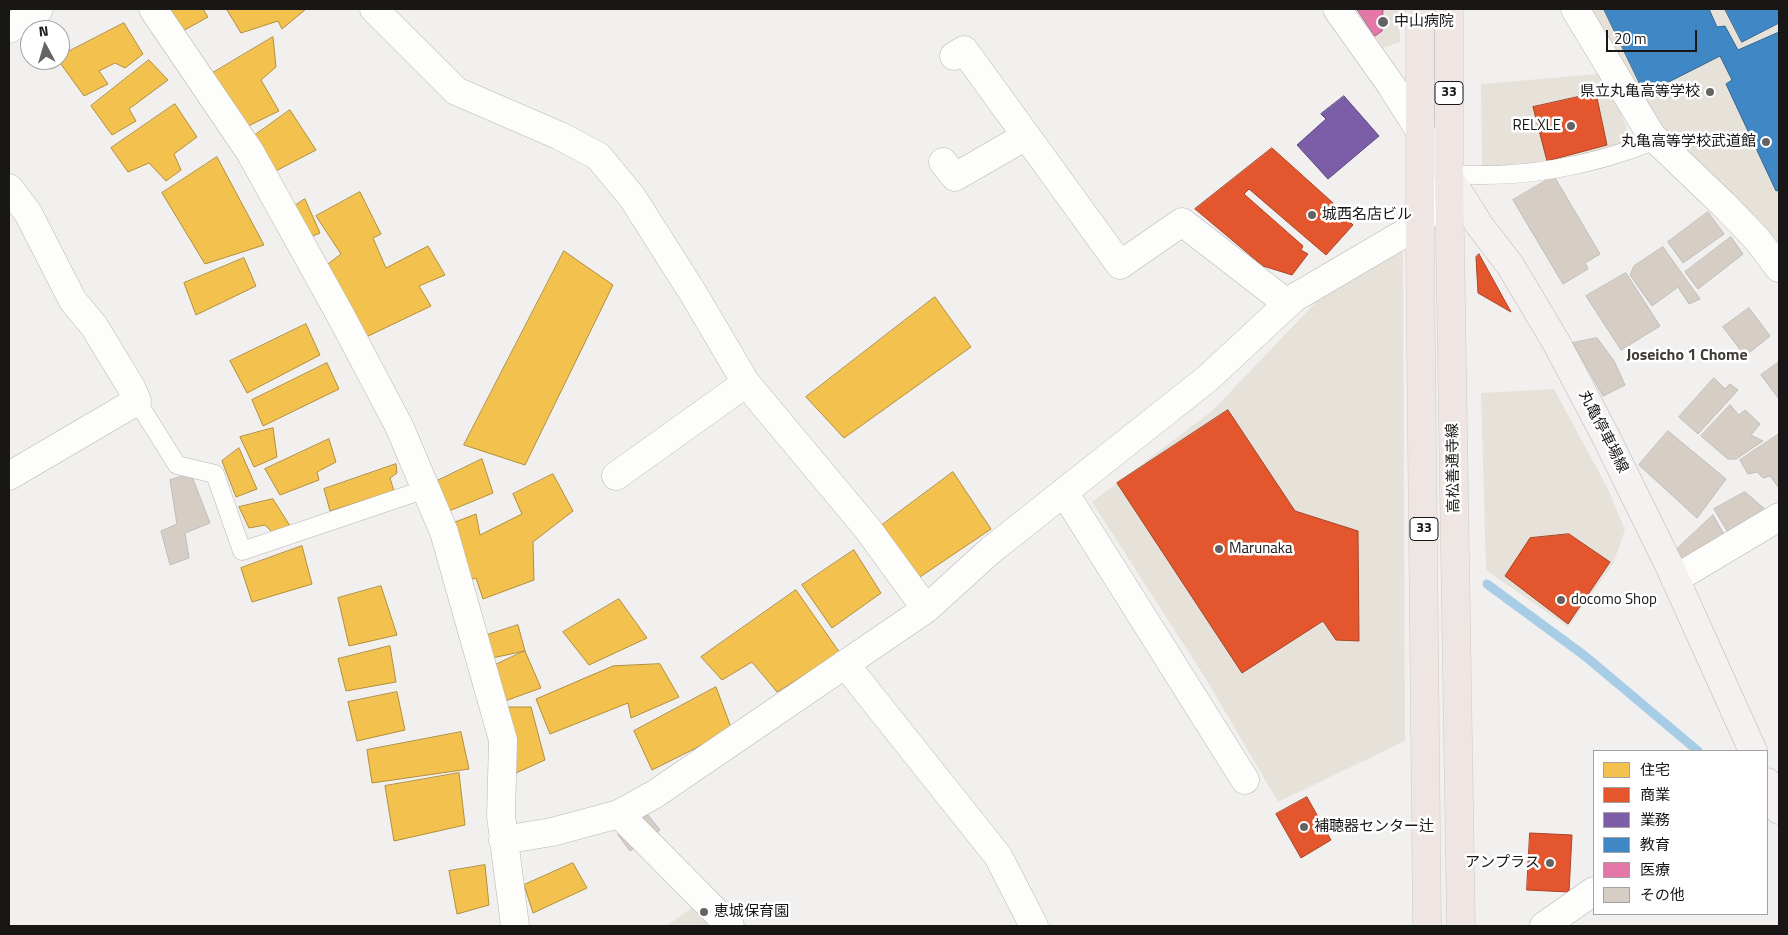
<!DOCTYPE html>
<meta charset="utf-8">
<style>
body{margin:0}
#map{position:relative;width:1788px;height:935px;overflow:hidden;background:#f2f0ee;font-family:"Titillium Web","Noto Sans JP",sans-serif}
canvas{display:block}
.frame{position:absolute;inset:0;border:10px solid #181716;pointer-events:none}
.legend{position:absolute;left:1593px;top:750px;width:175px;height:165px;box-sizing:border-box;background:#fff;border:1px solid #a3a2a2;margin:0;padding:6px 9px;list-style:none;font-size:15px;color:#181716}
.legend li{display:flex;align-items:center;gap:10px;height:25px}
.legend b{width:25px;border:1px solid #a3a2a2}
.north{position:absolute;left:20px;top:20px;width:50px;height:50px;box-sizing:border-box;background:#fff;border:1px solid #a3a2a2;border-radius:50%;rotate:354deg;font-size:14px;font-weight:700;line-height:20px;text-align:center;color:#181716}
.north::after{content:'';display:block;margin:auto;width:18px;height:22px;background:#646362;clip-path:polygon(50% 0,100% 100%,50% 72%,0 100%)}
.scale{position:absolute;left:1606px;top:30px;width:91px;height:22px;box-sizing:border-box;border:2px solid #181716;border-top:0;padding-left:6px;font-size:15px;line-height:18px;white-space:nowrap;color:#181716;-webkit-text-stroke:4px #fff;paint-order:stroke}
</style>
<div id="map">
<canvas width="1788" height="935"></canvas>
<div class="frame"></div>
<ul class="legend">
<li><b style="height:14px;background:#f2c14e"></b>住宅</li>
<li><b style="height:14px;background:#e4572e"></b>商業</li>
<li><b style="height:14px;background:#7b5ea7"></b>業務</li>
<li><b style="height:14px;background:#3f88c5"></b>教育</li>
<li><b style="height:14px;background:#e377a8"></b>医療</li>
<li><b style="height:14px;background:#d6cec4"></b>その他</li>
</ul>
<div class="north">N</div>
<div class="scale">20 m</div>
</div>
<script>
const c = document.querySelector('canvas').getContext('2d');
c.lineJoin = 'round';
function fill(path, color) { c.fillStyle = color; c.fill(path, 'evenodd'); }
function stroke(path, color, width, dash) { c.strokeStyle = color; c.lineWidth = width; c.lineCap = dash ? 'butt' : 'round'; c.setLineDash(dash || []); c.stroke(path); }
function drawText(font, color, halo, rows, align = 'center') {
  c.font = font + ' "Titillium Web","Noto Sans JP",sans-serif'; c.lineWidth = 5; c.setLineDash([]); c.textBaseline = 'middle'; c.strokeStyle = halo; c.fillStyle = color; for (const [text, x, y, turn = 0] of rows) {
    c.save(); c.translate(x, y); c.rotate((+turn || 0) * Math.PI / 180); c.textAlign = isNaN(turn) ? turn : align; if (halo) c.strokeText(text, 0, 0); c.fillText(text, 0, 0); c.restore();
  }
}
fill(new Path2D(`
 M1357 9H1399L1400 42 1383 48Z
 M1590 9H1779V244L1774 237 1661 128 1620 56Z
 M1599 74 1619 107 1632 144 1558 162 1482 168 1481 84Z
 M1403 251 1405 741 1278 802 1206 679 1092 502 1212 411 1318 300Z
 M1554 389 1608 489 1625 530 1613 564 1568 627 1486 570 1481 393Z
 M707 897 735 926H666Z`), '#e6e2da');
const homes = new Path2D(`
 M169 9H203L208 17 181 32Z
 M230 9H306L282 29 278 21 241 33 227 10Z
 M124 23 143 54 125 68 115 63 99 71 108 84 84 96 58 60H60V56Z
 M273 37 276 67 261 80 279 111 242 129 211 74Z
 M149 60 168 80 129 109 136 121 112 135 91 106Z
 M175 104 197 137 174 154 181 170 166 181 149 163 128 172 111 148Z
 M290 110 316 150 270 174 251 138Z
 M217 157 264 245 205 264 162 193Z
 M360 192 381 234 373 238 386 268 428 246 445 275 419 286 431 306 362 339 324 267 341 254 316 216Z
 M305 199 320 233 308 238 293 207Z
 M564 251 613 285 525 465 464 445Z
 M244 258 256 286 196 315 184 283Z
 M935 297 971 347 844 438 806 397Z
 M306 324 320 355 247 393 230 361Z
 M327 363 339 389 263 426 252 400Z
 M273 428 277 457 254 467 240 437Z
 M329 439 336 462 317 472 319 480 280 495 265 469Z
 M239 448 257 489 236 497 222 461Z
 M482 459 493 493 449 511 437 481Z
 M396 464 397 473 390 478 394 491 330 511 324 489Z
 M953 472 991 529 917 579 882 525Z
 M553 474 573 511 533 542 534 580 483 599 476 578 468 580 450 524 476 514 480 535 522 514 513 494Z
 M273 499 292 529 275 535 265 525 249 528 239 507Z
 M302 546 312 584 252 602 241 568Z
 M854 550 881 593 832 628 802 585Z
 M381 586 397 635 349 646 338 598Z
 M796 590 840 653 777 692 752 662 722 680 701 657Z
 M619 599 647 638 589 665 563 632Z
 M518 625 525 651 492 658 487 635Z
 M390 646 396 682 346 691 338 659Z
 M525 651 541 688 505 701 495 665Z
 M660 664 679 697 631 718 628 703 550 734 536 699 613 666Z
 M716 687 732 730 652 770 634 731Z
 M397 692 405 730 357 741 348 702Z
 M509 707H531L545 760 516 773Z
 M461 732 469 769 372 783 367 750Z
 M459 773 465 825 394 841 385 786Z
 M573 863 587 888 533 913 524 885Z
 M485 865 489 905 457 914 449 871Z`);
fill(homes, '#f2c14e');
stroke(homes, '#b18e3d', 1);
const shops = new Path2D(`
 M1596 93 1607 145 1547 161 1533 107Z
 M1272 148 1352 220 1350 222 1353 225 1326 255 1249 189 1244 194 1303 246 1301 250 1308 254 1292 275 1263 266 1195 209Z
 M1479 254 1511 312 1478 293 1476 257Z
 M1228 410 1295 511 1358 531 1359 641 1336 640 1323 621 1242 673 1117 483Z
 M1569 534 1610 562 1568 624 1505 576 1530 538Z
 M1307 797 1331 840 1301 858 1276 814Z
 M1530 833 1572 835 1569 892 1527 890Z`);
fill(shops, '#e4572e');
stroke(shops, '#a74427', 1);
const offices = new Path2D(`
 M1344 96 1379 136 1328 179 1297 145 1326 119 1321 114Z`);
fill(offices, '#7b5ea7');
stroke(offices, '#5d497c', 1);
const schools = new Path2D(`
 M1604 9H1709L1717 27 1725 26 1738 50 1779 32V190L1776 191 1726 84 1732 80 1720 56 1645 94Z
 M1725 9H1779V23L1742 42Z`);
fill(schools, '#3f88c5');
stroke(schools, '#336690', 1);
const health = new Path2D(`
 M1357 9H1383L1382 31 1375 36Z`);
fill(health, '#e377a8');
stroke(health, '#a65a7c', 1);
stroke(new Path2D(`
 M1487 584 1585 656 1698 751`), '#a7cce5', 9);
const building = new Path2D(`
 M1554 176 1600 254 1585 263 1588 269 1563 284 1513 200Z
 M1708 212 1724 234 1683 263 1668 242Z
 M1731 237 1743 254 1698 289 1685 272Z
 M1663 247 1700 299 1689 304 1678 287 1652 306 1630 275 1634 266Z
 M1626 273 1660 326 1621 350 1586 296Z
 M1749 308 1770 336 1745 356 1723 327Z
 M1597 338 1614 361 1625 385 1603 396 1573 343Z
 M1779 362V399L1761 375Z
 M1714 378 1725 389 1730 384 1738 390 1698 434 1679 417Z
 M1730 405 1739 415 1745 410 1760 424 1751 435 1763 441 1736 459H1728L1701 436Z
 M1668 431 1726 479 1697 518 1639 465Z
 M1779 434V488L1770 476 1763 478 1757 472 1748 474 1740 460Z
 M191 474 210 523 185 533 189 558 170 565 161 531 177 524 170 480Z
 M1745 492 1767 511 1729 534 1714 509Z
 M1713 515 1725 536 1681 562 1675 551Z
 M648 815 660 830 630 851 618 835Z`);
fill(building, '#d6cec4');
stroke(building, '#bdbcba', 1);
const service = new Path2D(`
 M1449 174C1519 179 1591 167 1656 140
 M137 401 177 465 215 474 242 551 426 489`);
const minor = new Path2D(`
 M153 9 250 152 342 318 399 426 444 532 503 740 501 816 515 926
 M374 9 456 91 560 136 598 156 632 197 693 293 746 383 867 528 926 609
 M1337 9 1391 85 1420 131
 M1575 9 1651 135 1723 204 1756 238 1779 268
 M9 29 39 9
 M954 56 964 50 1120 265 1182 222 1288 304
 M943 162 955 177 1026 136
 M9 188 28 213 73 301 94 326 131 387 137 401 9 476
 M616 476 746 383
 M1064 492 1245 780
 M1675 579 1779 517
 M845 664 998 856 1034 926
 M619 814 730 926
 M503 840 552 832 619 814 655 794 926 609 991 550 1208 378 1294 298 1420 224 1449 177
 M1544 926 1594 891`);
const secondary = new Path2D(`
 M1420 131 1480 226 1510 265 1556 342 1605 435 1669 565 1753 751
 M1767 782 1779 810`);
const primary = new Path2D(`
 M1420 9V250L1427 926
 M1449 9V177L1461 926`);
stroke(service, '#b7b6b4', 19);
stroke(minor, '#b7b6b4', 29);
stroke(secondary, '#b7b6b4', 29);
stroke(primary, '#cccbca', 29);
stroke(service, '#fdfdfc', 18);
stroke(minor, '#fdfdfc', 28);
stroke(secondary, '#f5f1f0', 28);
stroke(primary, '#efe5e2', 28);
for (const [x, y, r, color] of [
 [1383,22,6,"#646362"],
 [1710,92,5,"#646362"],
 [1571,126,5,"#646362"],
 [1766,142,5,"#646362"],
 [1312,215,5,"#646362"],
 [1219,549,5,"#646362"],
 [1561,600,5,"#646362"],
 [1304,827,5,"#646362"],
 [1550,863,5,"#646362"],
 [704,912,5,"#646362"]
]) { const dot = new Path2D(); dot.arc(x, y, r, 0, 2 * Math.PI); c.fillStyle = color; c.fill(dot); stroke(dot, '#fff', 2); }
for (const [x, y, w] of [
 [1449,93,28],
 [1424,529,28]
]) { const box = new Path2D(); box.roundRect(x - w / 2, y - 11.5, w, 23, 4); c.fillStyle = '#fff'; c.fill(box); stroke(box, '#181716', 1); }
drawText('bold 14px', '#181716', null, [
 ["33",1449,93],
 ["33",1424,529]
]);
drawText('15px', '#181716', '#fff', [
 ["中山病院",1394,22],
 ["県立丸亀高等学校",1700,92,"right"],
 ["RELXLE",1561,126,"right"],
 ["丸亀高等学校武道館",1756,142,"right"],
 ["城西名店ビル",1322,215],
 ["Marunaka",1229,549],
 ["docomo Shop",1571,600],
 ["補聴器センター辻",1314,827],
 ["アンプラス",1540,863,"right"],
 ["恵城保育園",714,912]
], 'left');
drawText('15px', '#181716', '#fff', [
 ["丸亀停車場線",1603,432,63],
 ["高松善通寺線",1454,468,-91]
]);
drawText('bold 16px', '#403d39', '#fff', [
 ["Joseicho 1 Chome",1687,356]
]);
</script>
